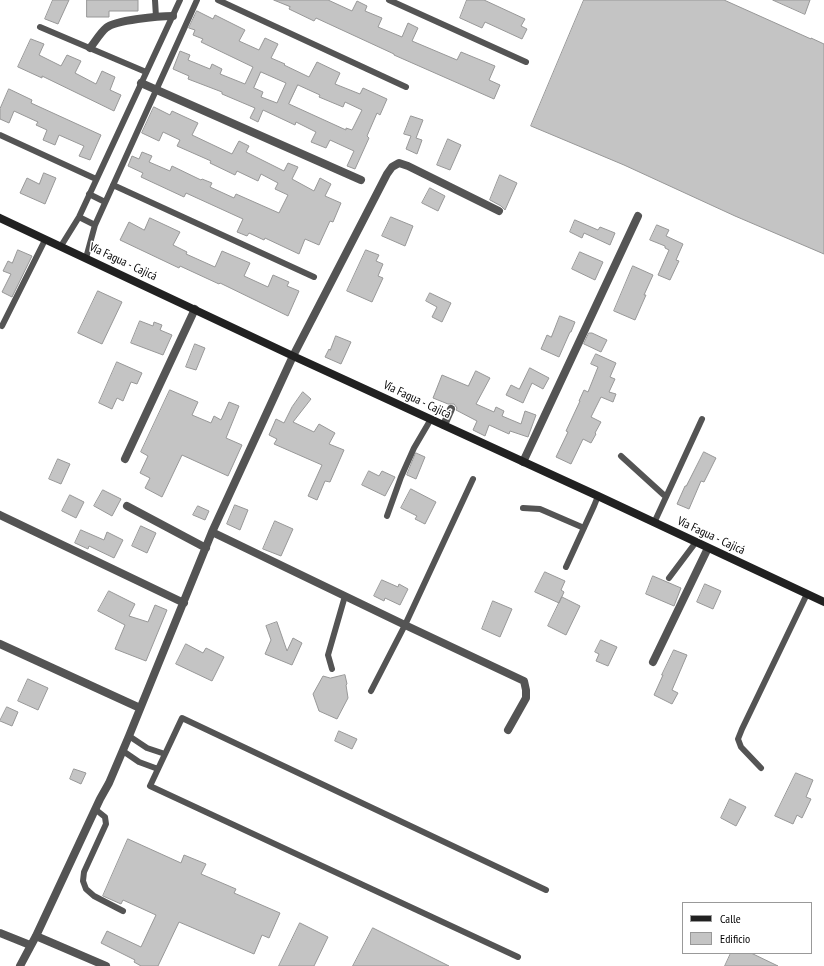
<!DOCTYPE html>
<meta charset="utf-8">
<style>
body{margin:0}
#map{position:relative;width:824px;height:966px;overflow:hidden;background:#fff;font-family:"PT Sans Narrow",sans-serif}
canvas{display:block}
.legend{position:absolute;left:682px;top:902px;width:130px;height:52px;box-sizing:border-box;background:#fff;border:1px solid #999;margin:0;padding:5px 7px;list-style:none;font-size:12px;color:#000}
.legend li{display:flex;align-items:center;gap:8px;height:20px}
.legend b{width:20px;border:1px solid #999}
</style>
<div id="map">
<canvas width="824" height="966"></canvas>
<ul class="legend">
<li><b style="height:5px;background:#212121"></b>Calle</li>
<li><b style="height:11px;background:#c4c4c4"></b>Edificio</li>
</ul>
</div>
<script>
const c = document.querySelector('canvas').getContext('2d');
c.lineJoin = 'round';
function fill(path, color) { c.fillStyle = color; c.fill(path, 'evenodd'); }
function stroke(path, color, width, dash) { c.strokeStyle = color; c.lineWidth = width; c.lineCap = dash ? 'butt' : 'round'; c.setLineDash(dash || []); c.stroke(path); }
function drawText(font, color, halo, rows, align = 'center') {
  c.font = font + ' "PT Sans Narrow",sans-serif'; c.lineWidth = 3; c.setLineDash([]); c.textBaseline = 'middle'; c.strokeStyle = halo; c.fillStyle = color; for (const [text, x, y, turn = 0] of rows) {
    c.save(); c.translate(x, y); c.rotate((+turn || 0) * Math.PI / 180); c.textAlign = isNaN(turn) ? turn : align; if (halo) c.strokeText(text, 0, 0); c.fillText(text, 0, 0); c.restore();
  }
}
const building = new Path2D(`
 M53 0H69L58 24 45 19Z
 M87 0H138V11H109V17H87Z
 M274 0H328L352 11 357 1 367 6 365 11 382 18 378 27 402 37 408 23 418 28 412 41 457 60 461 52 495 66 489 80 500 85 494 99 394 55V54L316 18 314 21 289 9 290 7Z
 M467 0H484L525 19 521 26 527 29 522 39 485 22 482 28 460 18Z
 M584 0H724L811 39V38L824 44V254L735 216 624 165 531 126Z
 M773 0H810L805 14Z
 M197 11 213 19 215 15 245 30 239 41 259 50 265 38 278 44 271 58 285 64 284 65 309 77 317 62 340 73 335 84 360 94 363 88 387 99 380 115 377 113 367 136 369 138 355 169 347 166 354 151 330 140 326 148 311 142 316 132 296 122 295 125 263 110 258 122 250 118 255 108 222 94V92L188 79 189 76 173 69 180 51 190 55 188 60 210 69 212 64 222 69 220 74 245 84 253 67 201 42 203 39 193 35 195 30 189 28ZM261 72 286 83 277 103 261 97 263 92 254 88ZM298 85 320 95 319 97 343 107 345 102 362 110 352 130 346 128V130L289 104Z
 M31 39 44 44 39 55 61 66 67 55 81 61 75 73 96 84 102 71 115 77 110 90 121 95 114 111 42 76V78L18 67Z
 M9 89 32 100 31 103 101 135 90 160 79 156 84 146 59 135 55 145 43 140 47 130 36 125 38 122 14 111 9 123 0 119V109Z
 M154 107 170 115 172 111 198 123 192 135 232 154 239 141 249 146 246 152 284 171 288 163 298 167 292 179 314 191 320 178 331 184 325 196 341 203 333 222 330 221 319 245 305 239 299 254 265 238 264 240 249 233 247 236 237 232 243 219 186 193 184 197 141 177 143 173 128 166 132 156 139 159 142 152 152 156 149 162 170 171 172 166 201 180 202 179 212 183 210 187 234 198 236 194 279 213 288 195 275 189 278 183 261 174 258 181 237 171 235 175 210 163 211 161 177 146 180 140 163 132 159 141 142 133Z
 M411 116 423 120 416 138 422 140 417 154 406 149 411 136 404 134Z
 M448 139 461 145 450 170 437 165Z
 M44 173 56 178 45 204 20 193 27 178 39 184Z
 M500 175 517 183 505 210 501 206 490 200Z
 M430 188 445 196 438 211 422 203Z
 M391 217 413 226 405 246 382 236Z
 M150 218 180 232 173 245 187 252 186 254 215 267 222 251 250 263 244 276 268 287 273 275 289 282 287 286 299 291 288 316 220 283 219 284 180 266 179 268 120 240 129 222 144 230Z
 M575 220 598 230 600 227 615 233 610 245 584 233 582 238 570 232Z
 M657 225 669 230 666 236 683 244 676 260 679 261 670 280 658 275 669 250 665 248V246L650 240Z
 M18 250 32 256 12 297 2 292 11 274 3 271 8 261 12 263Z
 M366 250 379 255 376 261 383 264 378 276 383 278 372 302 347 291Z
 M580 252 603 262 595 280 572 269Z
 M633 266 653 275 644 295H646L635 320 614 311Z
 M98 291 122 302 102 344 78 333Z
 M430 293 451 303 442 322 432 317 437 307 426 301Z
 M560 316 575 322 571 332H570L559 357 541 349 547 335 551 337Z
 M140 321 153 326 154 322 162 325 160 330 172 335 163 355 131 343Z
 M589 333H592L607 340 601 352 584 344Z
 M336 336 351 342 341 364 325 357 329 349 330 350Z
 M195 344 205 348 196 370 186 367Z
 M596 354 616 363 610 377 615 379 609 392 616 394 613 402 601 397 591 417 601 422 595 433 596 434 591 443 583 439 571 464 556 457 568 432 566 431 580 401H579L584 390 588 392 598 367 591 364Z
 M117 362 142 373 137 384 131 382 123 401 117 398 112 409 99 403Z
 M530 368 549 378 543 389 532 383 523 403 506 395 511 385 519 389Z
 M476 371 490 378 476 404 494 412 496 407 504 411 502 416 521 424 525 411 536 415 528 437 510 431 509 434 489 425 485 436 473 430 477 421 456 410 457 408 454 404H448L433 398 442 375 468 386Z
 M170 390 198 402 192 415 211 423 214 416 221 420 229 402 239 406 226 438 242 445 228 476 182 455 162 497 145 488 150 478 140 473 148 456 141 452Z
 M303 392 311 399 293 422 314 432 319 424 335 433 329 444 344 450 330 482 325 481 317 500 308 496 322 465 274 444 277 439 269 435 276 419 284 423 292 407Z
 M704 452 716 458 704 482 701 481 689 509 677 504 685 486H686Z
 M416 453 425 457 416 479 407 475Z
 M58 459 70 464 61 484 49 479Z
 M369 471 379 476 382 471 395 477 385 496 362 485Z
 M411 489 436 502 425 524 415 519 417 516 401 508Z
 M103 490 121 499 112 516 94 506Z
 M70 495 84 502 76 518 62 511Z
 M235 505 248 510 240 530 227 524Z
 M198 506 209 511 205 520 193 515Z
 M275 521 293 529 281 556 263 549Z
 M141 526 156 533 147 553 132 546Z
 M81 530 104 540 107 532 123 540 114 558 89 546 88 549 75 543Z
 M545 572 565 581 561 590 564 592 559 603 535 592Z
 M653 576 681 588 674 606 646 594Z
 M382 580 398 587 399 584 408 589 400 605 385 598 384 601 374 596Z
 M705 584 721 591 713 609 697 602Z
 M109 591 135 604 129 616 148 622 155 605 167 610 146 661 115 649 125 625 98 611Z
 M562 597 580 606 566 635 548 626Z
 M493 601 512 609 500 637 482 629Z
 M277 622 287 651 293 638 302 643 292 665 265 654 271 640 266 626Z
 M601 640 617 647 608 666 596 661 599 654 595 652Z
 M186 644 203 653 206 648 224 657 212 681 176 664Z
 M674 650 687 655 672 690 678 693 672 704 654 695 663 675H662Z
 M345 675 347 684 346 685 348 698 337 719 319 711 313 694 323 676 330 678Z
 M28 679 48 688 38 710 18 701Z
 M7 707 18 712 12 726 0 721Z
 M339 731 357 739 352 749 335 741Z
 M74 769 86 773 81 784 70 779Z
 M796 773 813 780 806 797 811 799 802 818 797 815 793 824 775 816Z
 M730 799 746 807 736 826 721 818Z
 M128 839 181 863 184 855 206 864 201 874 236 889 234 893 280 913 269 938 262 935 254 954 179 922 158 966H141L134 962 135 960 101 943 107 931 141 947 156 915 123 900 121 904 103 896Z
 M300 923 328 937 314 966H279Z
 M373 928 449 966H353Z
 M731 953H751L778 966H725Z`);
fill(building, '#c4c4c4');
stroke(building, '#989898', 1);
stroke(new Path2D(`
 M155 0 156 17
 M218 0 406 87
 M389 0 526 62
 M40 27 146 72
 M0 135 96 179
 M113 185 314 277
 M89 194 105 202
 M79 217 95 225
 M61 246 79 217 180 0
 M86 258 95 225 197 0
 M2 326 45 240
 M621 456 666 497
 M523 508 540 509 584 528
 M387 516 401 477 414 448 431 419
 M654 523 702 419
 M566 567 594 506 598 496
 M669 578 696 542
 M332 669 328 655 345 596
 M371 691 405 625 473 479
 M129 736 147 748 165 754
 M123 751 139 762 158 769
 M761 768 741 747 738 739 742 729 807 594
 M95 809 105 817 106 824 84 872 83 881 86 889 94 896 123 911
 M518 957 150 786 182 718 546 890`), '#545454', 6);
stroke(new Path2D(`
 M90 48C95 42 100 33 106 28 115 20 159 16 173 16
 M141 83 361 180
 M444 425 451 409
 M125 459 195 309
 M523 462 638 216
 M127 506 206 548
 M0 515 184 603
 M212 532 405 625 524 681 526 690V698L508 730
 M0 644 140 708
 M653 662 708 548
 M0 933 30 945
 M36 936 106 966
 M20 966 36 936 100 799 109 783 129 736 212 532 293 356 387 174 392 167 399 163 408 166 499 211`), '#545454', 8);
stroke(new Path2D(`
 M0 218 293 356 598 496 824 602`), '#212121', 8);
drawText('12px', '#000', '#fff', [
 ["Vía Fagua - Cajicá",123,262,25],
 ["Vía Fagua - Cajicá",417,400,25],
 ["Vía Fagua - Cajicá",711,536,25]
]);
</script>
